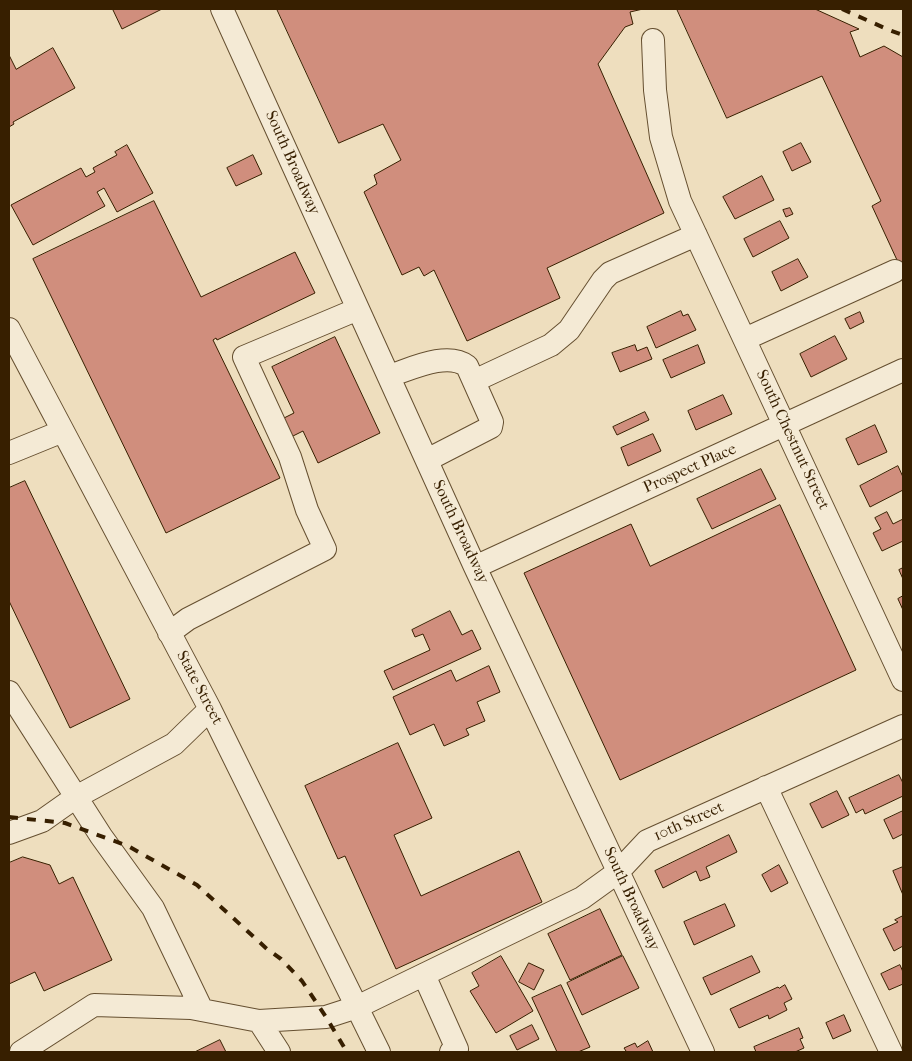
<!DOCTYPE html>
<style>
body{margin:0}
#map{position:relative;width:912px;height:1061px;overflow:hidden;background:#eedebe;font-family:"IM FELL French Canon",serif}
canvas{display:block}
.frame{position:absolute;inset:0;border:10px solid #371f00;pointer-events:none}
</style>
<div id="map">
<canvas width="912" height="1061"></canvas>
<div class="frame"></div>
</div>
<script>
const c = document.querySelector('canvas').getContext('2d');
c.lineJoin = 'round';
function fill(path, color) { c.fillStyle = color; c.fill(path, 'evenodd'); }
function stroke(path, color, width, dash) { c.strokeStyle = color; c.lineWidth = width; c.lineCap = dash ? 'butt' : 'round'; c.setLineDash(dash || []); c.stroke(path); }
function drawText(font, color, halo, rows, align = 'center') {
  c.font = font + ' "IM FELL French Canon",serif'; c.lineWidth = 5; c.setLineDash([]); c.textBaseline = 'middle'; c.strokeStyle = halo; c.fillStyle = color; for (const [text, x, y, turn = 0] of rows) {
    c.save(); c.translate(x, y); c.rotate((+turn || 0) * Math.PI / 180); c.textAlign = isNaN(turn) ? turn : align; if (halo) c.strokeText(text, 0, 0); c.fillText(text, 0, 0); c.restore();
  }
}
const building = new Path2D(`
 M116 9H162L122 29 113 10Z
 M277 9H643L630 12 633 24 625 27 598 64 664 213 547 268 560 298 467 341 434 270 424 276 419 267 402 275 364 192 377 184 374 175 401 160 383 124 339 143Z
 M677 9H815L859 29 850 32 860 57 884 46 903 57V273L872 206 881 201 822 76 727 118Z
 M53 48 75 88 13 122 14 124 9 127V55L16 69Z
 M801 143 811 162 792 171 783 152Z
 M127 145 153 193 117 212 104 188 97 192 105 206 33 245 11 205 81 168 86 177 95 172 93 168 117 155 115 152Z
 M253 155 262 174 236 186 227 168Z
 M762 176 774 200 735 219 723 197Z
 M154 201 201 297 295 252 315 293 217 340 216 338 213 340 280 478 166 533 33 259Z
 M790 208 793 214 786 217 783 210Z
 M780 221 789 238 753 257 744 239Z
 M798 259 808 277 781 291 772 272Z
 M681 311 683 316 688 314 696 330 656 348 647 327Z
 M860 312 864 322 850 329 845 319Z
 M835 336 847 359 811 377 800 354Z
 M335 337 380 433 318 463 303 431 287 439 278 421 294 413 272 367Z
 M635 345 637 351 647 347 652 359 620 372 612 353Z
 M698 345 705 363 671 378 663 360Z
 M723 395 732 414 696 430 688 411Z
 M645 412 649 420 617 435 613 427Z
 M875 425 887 452 858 465 846 439Z
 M653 434 661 451 628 466 621 448Z
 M898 466 903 477V490L870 507 860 486Z
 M761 469 776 499 712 529 697 499Z
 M25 481 130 699 70 728 9 601V488Z
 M780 505 856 670 620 780 524 573 631 524 650 566Z
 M887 512 893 524 903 519V541L882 551 873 533 881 529 875 518Z
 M903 568V579L899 570Z
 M903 596V610L898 599Z
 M450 611 462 635 472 630 481 649 393 690 384 671 430 650 423 634 415 637 412 630Z
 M489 666 500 692 477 702 485 721 466 729 469 735 444 746 434 724 410 735 393 697 451 670 456 681Z
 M398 743 432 818 394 835 421 896 519 851 542 902 396 969 345 856 338 859 305 786Z
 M899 775 903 783V796L865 814 863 809 856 813 849 798Z
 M837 791 849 815 822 828 810 804Z
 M903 811V834L893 839 884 820Z
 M729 835 737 852 706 867 710 877 700 881 696 871 663 888 655 871Z
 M23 857 50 865 59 884 73 877 112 960 44 991 35 972 9 984V863Z
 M779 865 788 883 771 892 762 875Z
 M903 867V895L893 871Z
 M725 904 735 926 694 945 684 922Z
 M600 909 622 955 570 980 548 934Z
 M903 916V946L894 951 883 929 898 922 895 920Z
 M501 956 533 1011 496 1033 470 991 479 986 472 973Z
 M623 956 639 988 582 1015 567 983Z
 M752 956 760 972 711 995 703 978Z
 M529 963 544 970 534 990 519 982Z
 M900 965 903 972V984L889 990 881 974Z
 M561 985 590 1047 578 1052H557L532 998Z
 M785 985 792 999 784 1003 787 1010 769 1019 768 1015 739 1028 730 1009 778 987 779 988Z
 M844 1015 851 1031 833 1039 826 1023Z
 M532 1025 539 1039 517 1050 510 1036Z
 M799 1028 803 1038 800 1039 804 1048 795 1052H756L754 1047Z
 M220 1040 226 1052H195Z
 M648 1041 653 1052H624L626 1051 624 1048 635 1043 637 1047Z`);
fill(building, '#d08e7d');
stroke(building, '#371f00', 1);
const minor = new Path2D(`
 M222 9 475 567 703 1052
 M653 40 655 90 661 137 680 201 903 680
 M9 329 210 709 379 1052
 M745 339 895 271
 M389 376C411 369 447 351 467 366L492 422 491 427 427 460
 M474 381 551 345 569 330 603 280 610 273 696 235
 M9 453 63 431
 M475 567 903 370
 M169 633 188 619 325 549 307 510 290 457 244 357 358 309
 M9 692 101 836 153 908 202 1010
 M766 787 891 1052
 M9 833 42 821 76 797 174 744 210 709
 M424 975 457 1049 451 1052
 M259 1021 326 1017 357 1007 582 898 618 872 647 841 903 726
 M21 1052 94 1005 191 1008 259 1021 279 1052`);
stroke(minor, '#654f30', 24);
stroke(minor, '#f4ead5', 22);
stroke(new Path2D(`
 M842 9 889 30 903 35
 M9 817 65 823 128 846 197 885 267 949 281 959 302 981 326 1017 347 1052`), '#371f00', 4, [9, 9]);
drawText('16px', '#371f00', '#f4ead5', [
 ["South Broadway",292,163,66],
 ["South Chestnut Street",792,440,65],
 ["Prospect Place",690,469,-24],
 ["South Broadway",460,532,65],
 ["State Street",199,688,62],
 ["10th Street",689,822,-24],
 ["South Broadway",631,899,65]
]);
</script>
